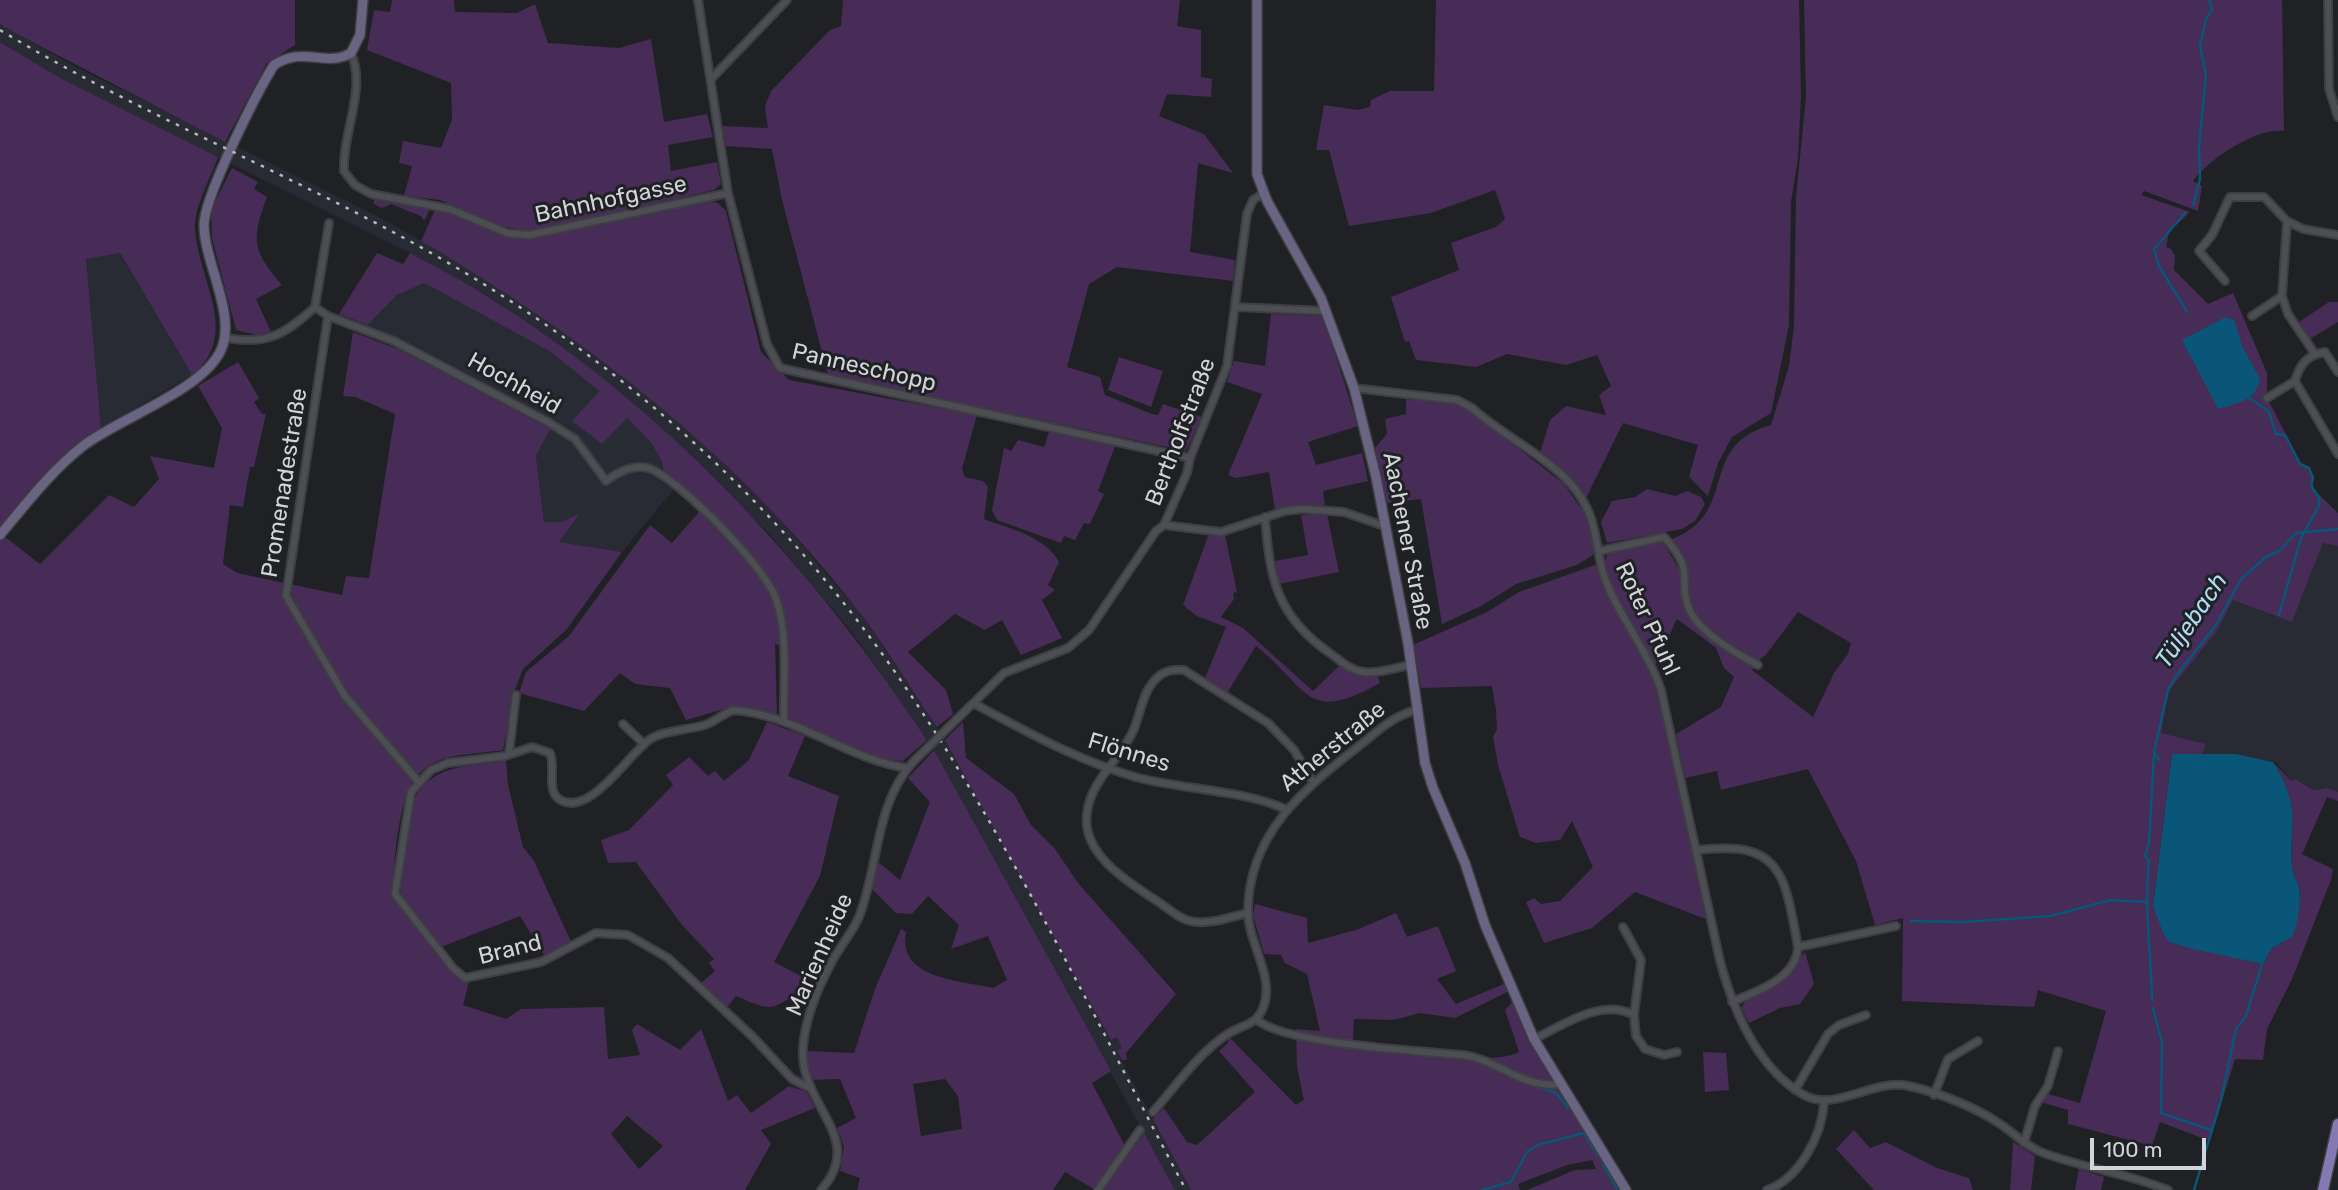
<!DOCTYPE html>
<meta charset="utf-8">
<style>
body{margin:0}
#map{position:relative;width:2338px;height:1190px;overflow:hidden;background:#202125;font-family:Rubik,sans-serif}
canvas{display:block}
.scale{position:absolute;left:2090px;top:1138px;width:116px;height:32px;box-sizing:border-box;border:4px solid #d3d4d7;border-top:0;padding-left:9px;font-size:21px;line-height:24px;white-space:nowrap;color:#d3d4d7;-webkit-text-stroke:5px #202125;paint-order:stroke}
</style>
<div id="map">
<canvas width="2338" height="1190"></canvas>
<div class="scale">100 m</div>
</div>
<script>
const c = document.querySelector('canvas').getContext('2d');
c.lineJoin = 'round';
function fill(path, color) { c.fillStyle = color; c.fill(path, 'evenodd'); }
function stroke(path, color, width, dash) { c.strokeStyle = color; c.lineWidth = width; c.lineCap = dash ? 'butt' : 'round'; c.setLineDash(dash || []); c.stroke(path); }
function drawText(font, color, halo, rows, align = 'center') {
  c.font = font + ' Rubik,sans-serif'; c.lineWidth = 6; c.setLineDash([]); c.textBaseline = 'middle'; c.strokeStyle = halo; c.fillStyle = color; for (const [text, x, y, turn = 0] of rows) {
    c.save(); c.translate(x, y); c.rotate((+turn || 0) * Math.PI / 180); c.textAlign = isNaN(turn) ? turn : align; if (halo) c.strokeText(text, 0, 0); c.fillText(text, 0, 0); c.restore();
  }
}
fill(new Path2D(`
 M0 24 70 64 385 220 508 291 590 349 677 418 780 519 863 617 937 727 975 791 1111 1040 1117 1037 1122 1048 1117 1052 1191 1190H1175L934 750 851 631 767 531 635 407 582 362 494 300 410 253 62 79 0 42Z
 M119 252 192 375 101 428 85 259Z
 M424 283 549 351 599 391 573 420 627 418 652 444 662 462V478L674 489 622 552 559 542 578 514 561 522H544L536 456 549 429 400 350 334 322 339 314 368 325 397 295Z
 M2323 543 2338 546V792L2328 788 2313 790 2295 779 2291 781 2276 762 2242 756 2202 755 2205 744 2161 733 2169 691 2217 631 2233 600 2292 622Z`), '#282a34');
fill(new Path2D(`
 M0 0H295V45L267 63 225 142 13 32 0 24Z
 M392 0H454L455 12 517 13 535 4 548 43 619 48 651 39 664 122 707 114 713 137 668 145 671 171 717 162 721 184 714 190 531 231 500 226 440 200 404 196 412 166 399 163 403 141 441 148 452 120 451 83 367 50 374 10 390 12Z
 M843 0H1180L1177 26 1201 30V77L1212 79 1211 97 1167 94 1159 116 1204 134 1233 173 1198 163 1190 252 1235 260 1233 281 1117 267 1089 284 1067 367 1100 377 1105 395 1152 414 1158 415 1163 404 1202 417 1186 451 828 375 782 200 772 149 726 146 722 126 768 128 765 106 771 91 830 30 841 26Z
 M1436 0H1799L1801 96 1798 158 1791 202 1789 325 1771 413 1732 437 1718 463 1708 496 1689 477 1698 445 1623 423 1586 498 1572 480 1539 456 1550 420 1566 406 1606 415 1599 395 1611 386 1597 355 1566 365 1507 354 1476 367 1416 360 1409 341 1405 342 1391 297 1459 270 1451 243 1496 227 1505 219 1495 190 1431 213 1349 226 1329 150H1316L1324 105 1358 110 1370 107 1371 100 1390 91H1434Z
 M1804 0H2282L2284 131C2256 127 2209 159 2193 181L2202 186 2198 211 2144 191 2141 195 2190 212 2169 232 2166 247 2171 249 2175 256 2174 270 2208 304 2233 293 2267 373V398L2301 463C2316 470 2312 475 2313 489L2338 513V546L2323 543 2292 622 2233 600 2217 631 2169 691 2161 733 2206 744 2202 755 2172 754 2153 906 2169 942 2263 964 2271 949 2293 936C2296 920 2301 904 2299 888 2297 880 2293 874 2292 867 2291 820 2299 806 2273 762L2291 781 2295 779 2313 790 2328 788 2338 792V801L2327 797 2302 854 2333 869 2331 880 2292 979 2267 1029 2263 1060 2235 1059 2210 1141 2160 1122 2152 1146 2068 1124V1110L2041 1102 2048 1094 2080 1103 2106 1011 2038 990 2034 1007 1902 1001 1903 918 1875 925 1856 861 1808 769 1721 790 1717 771 1685 778 1676 734 1721 707 1734 677 1724 668 1716 648 1677 619 1665 644 1664 657 1655 664C1643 645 1593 573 1608 554L1662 540 1682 574 1693 620 1755 666 1752 670 1813 717 1834 673 1848 654 1851 643 1798 612 1765 656 1756 662 1700 622 1691 609 1687 565 1670 540C1742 513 1695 446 1771 425L1789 366 1794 326 1796 197 1806 97Z
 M0 42 62 79 218 157C211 178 194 206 195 229 198 280 242 335 192 375L120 253 86 259 101 428 64 456 0 528Z
 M232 168 258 182 254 189 267 197C251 240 252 250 282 285L256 299 271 332 256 335 236 330 212 238 211 210Z
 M374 199 426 207 429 211 424 221 421 216 391 204 382 208 374 204Z
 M706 200 718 203 726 211 761 352 789 380 977 415 962 469 965 477 983 481 988 487 984 519C1010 529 1045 536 1059 562L1048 585 1055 590 1042 600 1062 638 1021 655 1002 620 985 630 955 614 908 652 946 690 953 714 937 727C912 691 889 652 863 617 743 460 590 340 421 241L436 208C467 212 494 233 526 239Z
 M377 253 403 264 410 253C438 268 467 283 493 300 669 411 813 568 927 740L903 761C863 760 824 735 788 718V647L775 644 777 716 731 707 686 720 670 688 635 684 620 673 584 711 519 693 526 672 569 636 650 525 672 543 699 512 664 476 662 462 652 444 627 418 602 444 572 421 599 391 549 351 424 283 397 295 368 325 339 314Z
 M2329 302H2338V322L2310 339 2299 322Z
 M1271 314 1323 316 1358 426 1308 442 1316 465 1362 453 1368 481 1323 491 1325 505 1275 510 1269 472 1236 478 1228 475 1262 394 1227 382 1234 361 1265 366Z
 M353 332 400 350 550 429 536 456 544 522H561L580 513 559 542 622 552 567 629 523 669 514 692 503 750C481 754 449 753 430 765 395 785 396 858 392 895L463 979 469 982 463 1005 506 1019 521 1009 604 1007 608 1059 640 1055 632 1030 637 1024 680 1050 701 1029 728 1101 737 1095 751 1113 789 1086 807 1092 815 1108 761 1130 771 1144 745 1190H0V533L40 564 109 495 134 507 159 479 150 456 214 468 222 428 198 386 238 362 259 398 254 402 262 414H266L254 467H250L243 507 230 505 223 564 237 573 342 595 346 576 369 578 395 414 355 397 343 396ZM627 1116 663 1146 639 1169 611 1134Z
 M1119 357 1163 371 1151 407 1108 390Z
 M1406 399 1454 402 1469 410 1564 484 1585 514 1596 553 1577 565 1516 584 1483 605 1442 624 1421 499 1387 503 1375 448 1387 434 1385 419 1406 414Z
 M1049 432 1115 446 1098 491 1104 494 1090 524 1084 523 1075 540 1064 536 1061 543 997 520 992 510 1004 448 1011 451 1018 440 1044 447Z
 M1647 489 1675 496 1687 491 1701 497 1705 504 1695 521 1682 529 1607 543 1601 522 1612 501 1635 497Z
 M1327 514 1339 572 1279 584 1275 561 1308 555 1301 515Z
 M1225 535 1237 592 1233 593 1234 599 1221 617 1243 628 1313 691 1340 665 1357 676 1378 677 1380 683C1305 725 1310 689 1256 646L1226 695 1205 678 1226 627 1197 616 1183 605 1208 536Z
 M1598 564 1606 589 1657 688 1706 919 1635 892 1592 928 1544 943 1526 902 1534 898 1541 904 1560 901 1593 867 1572 821 1560 840 1536 843 1520 837 1498 765 1493 737 1497 729 1496 710 1492 686 1421 688 1413 645 1487 612 1519 592Z
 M767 722 805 736 788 776 839 796 820 876 774 962 812 982 806 994C787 996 790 1000 775 1006 763 1010 747 1000 736 996L726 1009 700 984 715 971 709 963 714 959 682 925 636 862 608 863 601 840 629 830 673 785 666 775 689 757 708 776 715 771 724 781 749 760Z
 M963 722 966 758 1014 794 1031 825 1055 849 1078 883 1176 994 1126 1053 1127 1060H1122L1117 1051 1122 1048 1117 1037 1111 1040 945 740Z
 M934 750 1111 1071 1092 1083 1125 1146 1094 1189 1065 1172 1053 1190H857L860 1178 840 1171 844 1147 837 1128 856 1118 840 1079 809 1080 807 1051 854 1053 875 989 901 929 906 932C897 979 959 980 993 988L1007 980 988 936 951 949 959 925 928 896 912 914 896 913 872 889 877 861 900 880 930 802 908 778ZM945 1079 958 1096 962 1129 921 1136 913 1084Z
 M506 761 508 785 523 847 534 861 572 944 546 958 520 916 441 947 400 895 412 804C428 764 469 766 506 761Z
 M1255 904 1307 918 1308 943 1359 929 1396 913 1407 937 1438 926 1456 971 1437 979 1456 1004 1506 983 1509 991 1455 1018 1420 1013 1393 1020 1354 1019 1353 1040C1388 1048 1490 1068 1519 1052L1505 1010 1513 1001 1532 1046 1623 1190H1527L1575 1170 1596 1169 1592 1160 1567 1165 1518 1184 1520 1190H1191L1153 1119 1164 1108 1187 1142 1197 1145 1255 1092 1219 1051 1228 1043 1229 1037 1296 1105 1304 1100 1297 1067 1296 1029 1320 1031 1307 974 1285 963 1281 955 1264 954 1253 915Z
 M1805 952 1814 984 1800 1004 1780 1008 1749 1023 1741 1008 1746 1000 1778 985Z
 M1703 1052 1726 1053 1729 1090 1705 1092Z
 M1854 1130 1870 1148 1886 1142 1937 1168 1969 1178 1973 1190H1874L1836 1149Z
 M1144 1133 1175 1190H1103Z
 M2013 1142 2035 1156 2031 1190H2010Z
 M2079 1169 2104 1177 2101 1190H2075Z`), '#462c56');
fill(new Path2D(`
 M2226 317 2234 320 2242 346 2260 379C2256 401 2237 403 2218 409L2182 340Z
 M2172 754H2236L2273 762C2301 808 2290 818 2292 867 2293 874 2297 880 2299 888 2301 904 2298 921 2293 936L2271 949 2263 964 2193 949 2169 942 2164 935 2153 906Z`), '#095678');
stroke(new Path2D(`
 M2193 205 2200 179 2199 146 2206 75 2200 46 2206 19 2212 9 2209 0
 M2185 213 2154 249 2159 266 2187 312
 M2247 396 2269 412 2276 434 2285 435 2300 464 2309 468 2313 478 2311 486 2319 497V506L2301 538 2279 615
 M2159 760 2154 752 2168 690 2176 676 2216 625 2241 579 2266 557 2279 551 2296 533 2338 529
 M1911 921 1964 922 2050 916 2111 900 2146 902
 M2152 1000C2151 952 2144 907 2149 860L2145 856 2149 843 2154 754
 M2153 1008 2162 1043 2161 1113 2211 1130
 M1510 1076 1556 1093 1568 1108
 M1603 1165 1618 1190
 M1482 1190 1511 1182 1527 1152 1538 1145 1584 1133 1598 1156
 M2194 1190 2221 1100 2236 1029 2246 1016 2263 961`), '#095678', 2.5);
const street = new Path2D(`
 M698 0 728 193 767 344 780 368 1190 458
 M2328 0 2329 89 2338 117
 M351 53C367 89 342 133 344 171L355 185 371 194 450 209 507 233 529 235 728 193
 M712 78 787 0
 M2287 221 2282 296 2288 314 2315 354
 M2225 281 2199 251 2212 235 2230 197H2264L2287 221 2303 229 2338 235
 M315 307 328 316 394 341 548 422 575 439 606 481C618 472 635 463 651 469 682 482 765 567 776 599 789 636 783 683 784 722
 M1236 307 1326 311
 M328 316 286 596 345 696 418 781
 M2252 316 2282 296
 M225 338C268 345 284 335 315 307L329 223
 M2338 372 2325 352C2307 355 2300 364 2295 381L2338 454
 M1354 388 1457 400 1472 408C1502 435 1543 454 1570 483 1604 521 1591 551 1610 591 1626 625 1649 655 1661 690L1720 961C1733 1009 1757 1067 1802 1094 1834 1114 1872 1078 1909 1086 1936 1092 1973 1106 1997 1122 2012 1131 2024 1145 2041 1152 2082 1168 2127 1173 2168 1190
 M2267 398 2295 381
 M1265 517C1270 579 1276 616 1331 654 1341 661 1351 671 1364 672 1378 674 1397 667 1411 665
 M1164 525 1221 532 1285 511 1302 509 1344 512 1384 526
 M1600 551 1664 537C1698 573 1676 580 1690 611 1701 634 1737 654 1758 665
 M973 703C1027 732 1080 762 1139 778 1182 789 1247 791 1285 809
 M957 719 1004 673 1068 648 1089 630 1156 531 1164 525 1187 473 1190 458 1227 366 1247 214 1253 200 1264 193
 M623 724 644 744
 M509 753 516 695
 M1698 850C1783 839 1785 877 1798 947
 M1247 913C1228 918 1203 927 1184 919 1175 915 1165 906 1157 901 1128 882 1081 854 1087 813 1091 779 1122 758 1134 729 1142 709 1142 691 1159 676 1166 670 1174 669 1184 670L1268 723 1294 750 1313 782
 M1623 927 1641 960 1634 1015
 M1732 1002C1757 991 1796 979 1798 947L1896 926
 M1257 1020C1285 1044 1421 1051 1463 1055 1496 1059 1525 1090 1560 1084
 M1534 1039C1564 1025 1600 998 1634 1015L1636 1036 1645 1049 1664 1055 1677 1052
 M808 1087 792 1079 753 1037 668 958 628 935 596 933 541 962 465 978 453 968 395 894 411 792 431 770 448 763 505 756 532 747 550 753C556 766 546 790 559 799 589 820 630 751 652 738 667 730 688 730 705 725 714 722 723 714 733 710 795 714 846 759 907 768
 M1795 1090 1828 1034 1839 1025 1866 1015
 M1934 1095 1948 1059 1978 1041
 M1153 1112C1175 1087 1198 1054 1226 1035 1240 1025 1256 1026 1263 1008 1276 977 1247 942 1248 910 1249 833 1304 789 1359 746 1378 731 1394 715 1417 710
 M2024 1143 2035 1106 2048 1086 2058 1051
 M821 1190C868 1138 799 1106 803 1048 805 1017 819 985 834 958 842 944 853 931 859 917 879 866 875 804 913 762
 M1098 1190 1140 1130
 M1767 1190C1799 1179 1822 1136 1824 1102`);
const secondary = new Path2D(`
 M1257 0V174L1267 201 1321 298 1354 388 1376 477 1408 643 1425 763 1433 788 1465 863 1485 925 1534 1039 1626 1190
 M0 535C26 504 51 471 83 446 120 418 203 390 221 350 237 315 204 262 204 225 204 197 257 92 274 65 305 45 326 68 351 53L360 35 363 0`);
const primary = new Path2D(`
 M2323 1190 2338 1124`);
stroke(street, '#3e3f42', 10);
stroke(secondary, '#3e3f42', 12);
stroke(primary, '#3e3f42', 13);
stroke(street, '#4c4e53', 6);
stroke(secondary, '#686482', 9);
stroke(primary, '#8479b2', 10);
stroke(new Path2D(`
 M0 30C162 128 342 193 501 295 663 398 804 535 910 694 1014 848 1098 1026 1186 1190`), '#b8b9bc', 2.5, [3.5, 7]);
const streetBridge = new Path2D(`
 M913 762 957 719`);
stroke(streetBridge, '#3e3f42', 10, []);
stroke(streetBridge, '#4c4e53', 6);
drawText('23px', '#d3d4d7', '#202125', [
 ["Bahnhofgasse",611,200,-12],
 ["Panneschopp",864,368,13],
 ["Hochheid",514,384,29],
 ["Bertholfstraße",1181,432,-69],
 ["Promenadestraße",285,483,-81],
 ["Aachener Straße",1407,541,79],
 ["Roter Pfuhl",1647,619,65],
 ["Atherstraße",1333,747,-39],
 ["Flönnes",1129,753,17],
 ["Brand",510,950,-14],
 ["Marienheide",820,955,-66]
]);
drawText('italic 24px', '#afd8f1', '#202125', [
 ["Tüljebach",2192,621,-56]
]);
</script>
